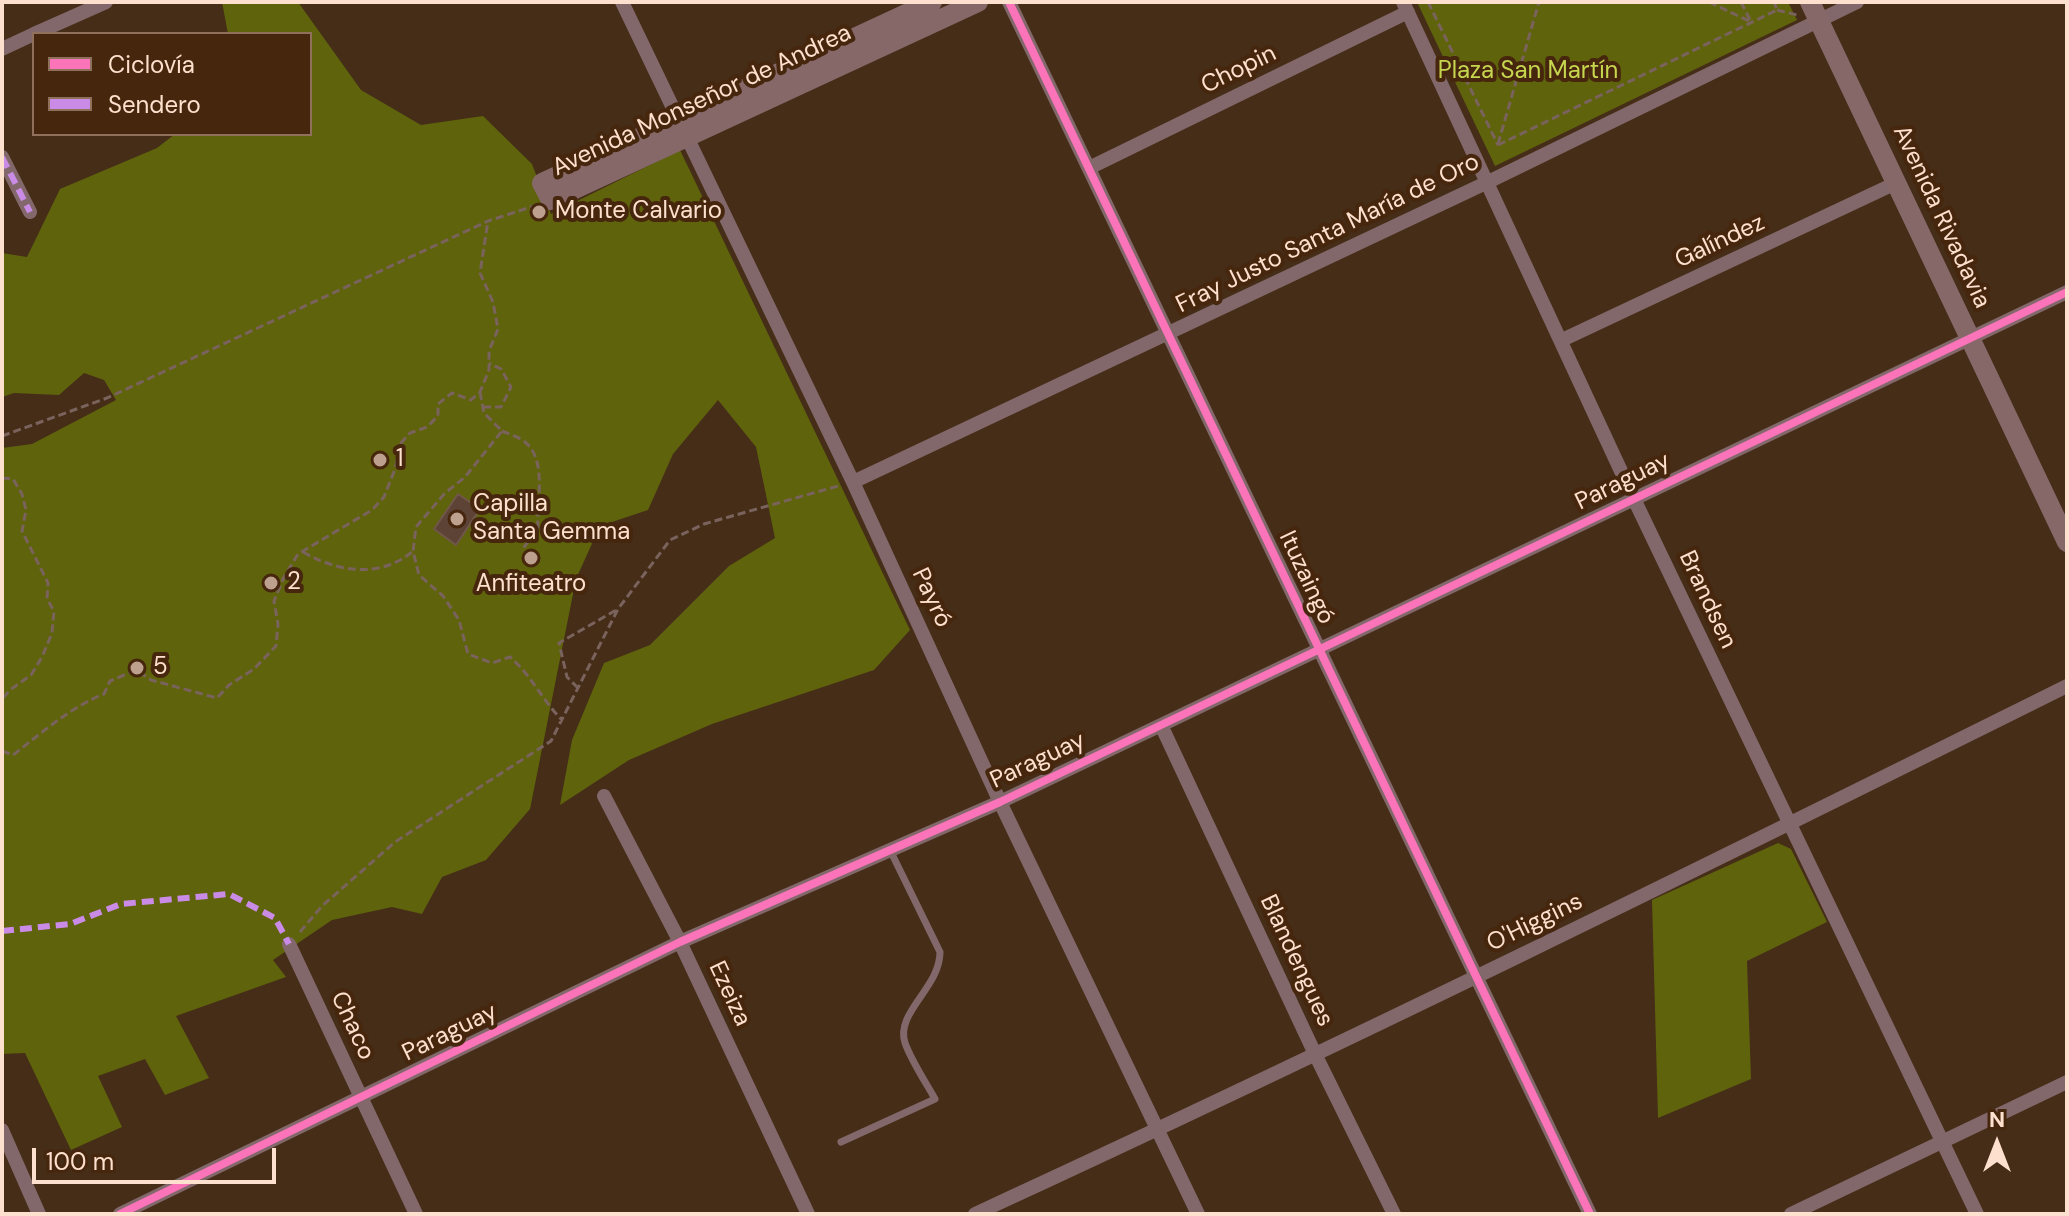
<!DOCTYPE html>
<meta charset="utf-8">
<style>
body{margin:0}
#map{position:relative;width:2069px;height:1216px;overflow:hidden;background:#452d18;font-family:"DM Sans",sans-serif}
canvas{display:block}
.frame{position:absolute;inset:0;border:4px solid #fde0cd;pointer-events:none}
.legend{position:absolute;left:32px;top:32px;width:280px;height:104px;box-sizing:border-box;background:#46260d;border:2px solid #8f705a;margin:0;padding:10px 14px;list-style:none;font-size:24px;color:#fde0cd}
.legend li{display:flex;align-items:center;gap:16px;height:40px}
.legend b{width:40px;border:2px solid #8f705a}
.north{position:absolute;left:1957px;top:1104px;width:80px;height:80px;-webkit-text-stroke:6px #46260d;paint-order:stroke;rotate:0deg;font-size:22px;font-weight:700;line-height:32px;text-align:center;color:#fde0cd}
.north::after{content:'';display:block;margin:auto;width:28px;height:36px;background:#fde0cd;clip-path:polygon(50% 0,100% 100%,50% 72%,0 100%)}
.scale{position:absolute;left:32px;top:1148px;width:244px;height:36px;box-sizing:border-box;border:4px solid #fde0cd;border-top:0;padding-left:10px;font-size:24px;line-height:28px;white-space:nowrap;color:#fde0cd;-webkit-text-stroke:6px #46260d;paint-order:stroke}
</style>
<div id="map">
<canvas width="2069" height="1216"></canvas>
<div class="frame"></div>
<ul class="legend">
<li><b style="height:10px;background:#fb73b8"></b>Ciclovía</li>
<li><b style="height:10px;background:#ca8be6"></b>Sendero</li>
</ul>
<div class="north">N</div>
<div class="scale">100 m</div>
</div>
<script>
const c = document.querySelector('canvas').getContext('2d');
c.lineJoin = 'round';
function fill(path, color) { c.fillStyle = color; c.fill(path, 'evenodd'); }
function stroke(path, color, width, dash) { c.strokeStyle = color; c.lineWidth = width; c.lineCap = dash ? 'butt' : 'round'; c.setLineDash(dash || []); c.stroke(path); }
function drawText(font, color, halo, rows, align = 'center') {
  c.font = font + ' "DM Sans",sans-serif'; c.lineWidth = 8; c.setLineDash([]); c.textBaseline = 'middle'; c.strokeStyle = halo; c.fillStyle = color; for (const [text, x, y, turn = 0] of rows) {
    c.save(); c.translate(x, y); c.rotate((+turn || 0) * Math.PI / 180); c.textAlign = isNaN(turn) ? turn : align; if (halo) c.strokeText(text, 0, 0); c.fillText(text, 0, 0); c.restore();
  }
}
fill(new Path2D(`
 M222 2H298L361 90 421 125 483 116 532 164 551 214 680 150 910 630 874 670 712 724 629 760 560 805 572 740 604 663 650 645 729 566 775 538 756 447 718 400 673 454 648 510 600 526 576 579 530 809 486 860 442 877 422 914 392 907 332 920 273 960 286 977 176 1016 209 1078 165 1095 145 1059 98 1076 122 1127 71 1150 25 1053 2 1054V448L32 444 116 400 104 380 84 373 59 395 14 393 2 397V253L27 257 60 189 157 148 175 134H310V34H228Z
 M1417 2H1788L1797 20 1495 166Z
 M1778 843 1791 849 1827 922 1747 961 1751 1079 1658 1118 1652 900Z`), '#5f630c');
const building = new Path2D(`
 M458 494 480 509 456 545 434 529Z`);
fill(building, '#5c4336');
stroke(building, '#70574a', 2);
stroke(new Path2D(`
 M1428 2 1498 145
 M1709 2 1751 22
 M1741 2 1751 22
 M1777 10 1797 15
 M1498 144 1539 2
 M1498 145 1777 10 1774 2
 M480 392 484 413 502 431 465 477 445 493 416 527 413 551 419 575 443 596 459 620 468 654 492 663 510 657C532 676 542 700 562 720
 M483 407H501L511 387 501 369 489 363
 M502 431C509 434 519 437 525 442 548 461 536 504 538 529L521 551
 M2 436 107 398 488 221 534 206
 M2 478 13 479 22 494 26 510 22 531 48 583 47 599 54 611 52 633 42 657 31 675 10 690 2 699
 M303 552C338 572 380 579 413 551
 M578 688 567 677 559 643 618 609
 M2 751 13 755C43 732 69 708 104 694L110 681 136 670 151 680 217 698 229 685 254 669 276 646 278 624 274 601 284 577 298 554 372 510 384 497 395 469 401 443 410 433 427 427 438 416V404L452 393 471 400 480 392 489 370V351L498 329 493 302 480 273 488 221
 M300 932 322 906 395 842 551 741 618 609 670 540 704 524 838 486`), '#79635c', 3, [8, 4]);
stroke(new Path2D(`
 M841 1142 935 1099C925 1081 912 1062 905 1043 895 1012 940 988 940 952L890 850`), '#82686a', 7);
stroke(new Path2D(`
 M622 2 853 482 1000 802 1198 1214
 M1009 2 1590 1214
 M1403 2 1634 499 1977 1214
 M34 34 106 2
 M2 49 34 34
 M2 157 30 212
 M1089 168 1408 12
 M1562 340 1896 183
 M853 482 1488 182 1857 2
 M1161 725 1315 1054 1394 1214
 M604 796 680 942 808 1214
 M289 944 416 1214
 M2 1130 39 1214
 M120 1214 680 942 1000 802 2067 292
 M975 1214C1342 1045 1705 866 2067 686
 M1791 1214 2067 1082`), '#82686a', 14);
stroke(new Path2D(`
 M932 2 542 183 551 200 978 2
 M1810 2 2067 542`), '#866869', 20);
stroke(new Path2D(`
 M2 157 30 212
 M2 931 70 924 121 904 229 894 275 918 289 944`), '#ca8be6', 6, [12, 6]);
stroke(new Path2D(`
 M1009 2 1590 1214
 M120 1214 680 942 1000 802 2067 292`), '#fb73b8', 8);
for (const [x, y, r, color] of [
 [539,212,8,"#bda18e"],
 [380,460,8,"#bda18e"],
 [457,519,8,"#bda18e"],
 [531,558,8,"#bda18e"],
 [271,583,8,"#bda18e"],
 [137,668,8,"#bda18e"]
]) { const dot = new Path2D(); dot.arc(x, y, r, 0, 2 * Math.PI); c.fillStyle = color; c.fill(dot); stroke(dot, '#46260d', 3); }
drawText('24px', '#fde0cd', '#46260d', [
 ["Chopin",1239,70,-26],
 ["Avenida Monseñor de Andrea",702,101,-25],
 ["Avenida Rivadavia",1941,217,65],
 ["Fray Justo Santa María de Oro",1328,234,-26],
 ["Galíndez",1720,242,-25],
 ["Paraguay",1623,482,-26],
 ["Ituzaingó",1306,578,65],
 ["Payró",931,598,65],
 ["Brandsen",1707,600,65],
 ["Paraguay",1038,761,-25],
 ["O'Higgins",1535,923,-26],
 ["Blandengues",1296,961,65],
 ["Ezeiza",729,994,65],
 ["Chaco",352,1026,65],
 ["Paraguay",450,1033,-26]
]);
drawText('24px', '#c6d64f', '#46260d', [
 ["Plaza San Martín",1528,72]
]);
drawText('24px', '#fde0cd', '#46260d', [
 ["Monte Calvario",555,212],
 ["1",396,460],
 ["Capilla",473,505],
 ["Santa Gemma",473,533],
 ["2",287,583],
 ["Anfiteatro",531,585,"center"],
 ["5",153,668]
], 'left');
</script>
